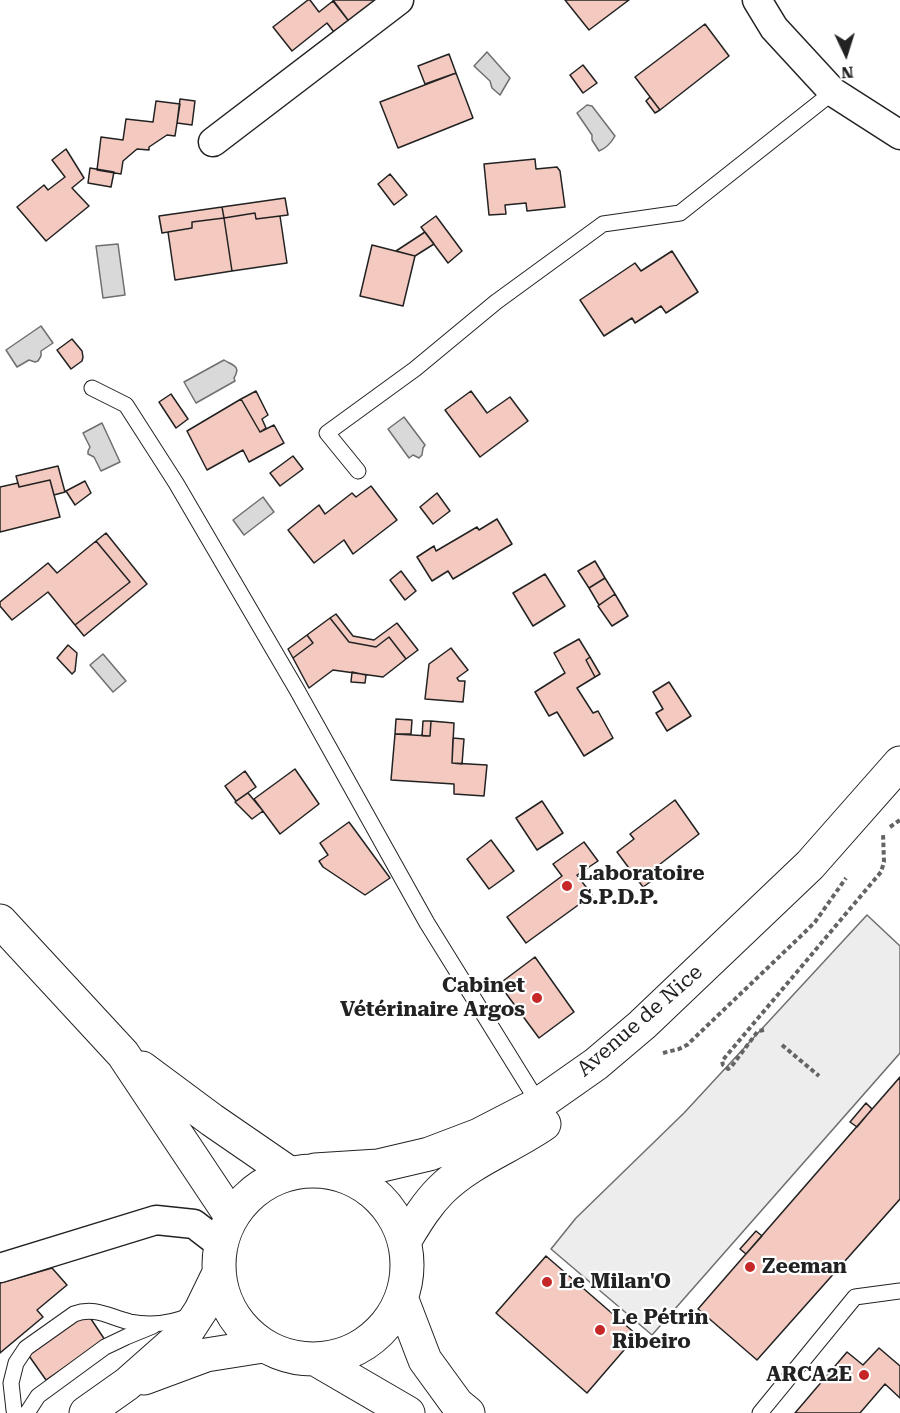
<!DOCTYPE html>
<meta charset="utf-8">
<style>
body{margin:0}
#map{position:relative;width:900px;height:1413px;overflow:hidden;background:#fff;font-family:"Roboto Serif",serif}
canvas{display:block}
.north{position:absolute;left:816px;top:24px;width:60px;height:60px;-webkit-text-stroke:4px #fff;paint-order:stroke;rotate:176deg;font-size:16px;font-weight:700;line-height:24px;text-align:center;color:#222}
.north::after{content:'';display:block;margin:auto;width:21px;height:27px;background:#222;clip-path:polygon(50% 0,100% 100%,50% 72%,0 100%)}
</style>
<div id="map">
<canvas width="900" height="1413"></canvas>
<div class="north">N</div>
</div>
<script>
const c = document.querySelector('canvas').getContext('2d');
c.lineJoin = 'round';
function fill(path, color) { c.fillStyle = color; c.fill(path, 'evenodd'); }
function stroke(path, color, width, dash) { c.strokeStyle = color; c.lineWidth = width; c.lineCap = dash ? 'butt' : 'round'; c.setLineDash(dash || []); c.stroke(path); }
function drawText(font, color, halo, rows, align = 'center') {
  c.font = font + ' "Roboto Serif",serif'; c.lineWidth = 4.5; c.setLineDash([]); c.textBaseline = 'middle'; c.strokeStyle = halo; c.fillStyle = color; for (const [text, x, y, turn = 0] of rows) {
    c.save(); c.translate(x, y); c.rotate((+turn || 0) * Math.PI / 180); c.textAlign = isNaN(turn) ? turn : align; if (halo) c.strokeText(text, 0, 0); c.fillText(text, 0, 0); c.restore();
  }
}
const parking = new Path2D(`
 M867 915 900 946V1053L652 1335 551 1249 576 1218 684 1113Z`);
fill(parking, '#ededed');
stroke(parking, '#6f6f6f', 1.5);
const water = new Path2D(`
 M487 52 510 78 500 95 492 88 490 81 474 66Z
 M587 105 592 106 615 136C611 143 607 148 599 151L592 140V135L577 113Z
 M118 244 125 295 103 298 96 246Z
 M41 326 53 343 41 351V356L38 361 35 362 29 360 17 367 6 350Z
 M224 360C231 365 242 365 234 378L235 381 196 403 184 382Z
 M404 417 425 445 423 448 422 455 419 458 413 455 409 458 388 429Z
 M102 423 120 462 101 471 94 457 88 454V451L90 447 83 433Z
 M263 497 274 512 244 535 233 520Z
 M103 654 126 681 113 692 90 665Z`);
fill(water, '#d9d9d9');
stroke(water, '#6f6f6f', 1.5);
const building = new Path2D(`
 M308 0H310L319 12 333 1 351 24 337 36 327 23 292 51 273 27Z
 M333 0H382L351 24Z
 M565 0H629L589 30Z
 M705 24 729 56 660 110 635 77Z
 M449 54 456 73 425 84 418 66Z
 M583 65 597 83 583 93 570 75Z
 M456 73 473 118 398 148 380 102Z
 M650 97 660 110 655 113 646 101Z
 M180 99 195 101 192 125 177 123Z
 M156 101 180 104 175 136 167 135 149 147V150L137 149 123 161 121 174 97 170 101 137 123 140 126 119 153 122Z
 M66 149 84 178 72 188 89 206 46 241 17 207 44 185 48 190 65 177 52 160Z
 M535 159 536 169 557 167 560 171 565 207 527 211 526 203 505 205 506 214 489 215 484 164Z
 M90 168 114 172 111 187 88 183Z
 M390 174 407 195 394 205 378 184Z
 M285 198 288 215 256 219 255 213 224 218 222 207Z
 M222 207 224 218 192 222V228L162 233 159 216Z
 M255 213 256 219 280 216 287 263 232 271 224 218Z
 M436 216 462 251 448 263 421 227Z
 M224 218 232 271 175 280 168 232 192 228V222Z
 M425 232 434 244 415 256 396 251Z
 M372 245 415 256 403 306 360 296Z
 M672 251 698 292 666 313 661 306 635 323 632 318 604 336 580 300 635 263 641 271Z
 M72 339 82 351 83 357 82 361 71 369 57 350Z
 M256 391 268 415 262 419 266 428 260 432 241 399Z
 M471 391 487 413 510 397 528 421 480 457 445 410Z
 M171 394 188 419 176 428 159 402Z
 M241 399 260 432 274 425 284 443 249 462 243 450 207 470 187 431Z
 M293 456 303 469 280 486 270 473Z
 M58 466 65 492 54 495 50 480 19 487 16 476Z
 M50 480 60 517 0 532V487L18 483 19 487Z
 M85 481 91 493 75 505 66 491Z
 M371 486 397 520 353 554 344 540 314 563 288 530 319 505 325 514 352 493 356 497Z
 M437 493 450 511 433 524 420 507Z
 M497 519 512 544 453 579 448 571 432 581 417 557 434 546 436 551 477 527 479 530Z
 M106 533 147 584 84 636 75 625 130 582 96 541Z
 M96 541 130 582 75 625 48 592 12 620 0 606V602L48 563 57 573Z
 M595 561 605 578 589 588 578 571Z
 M401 571 416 591 405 600 390 580Z
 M545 574 565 606 533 626 513 593Z
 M605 578 615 594 599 605 589 588Z
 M615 594 628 616 612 626 598 606Z
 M336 614 353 636 374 640 397 623 418 650 406 659 389 637 376 647 349 642 330 618Z
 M330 618 349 642 376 647 389 637 406 659 383 677 333 670 309 688 293 658 313 643 307 635Z
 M307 635 313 643 293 658 288 649Z
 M579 639 590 657 586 660 595 677 577 688 593 713 598 711 613 738 584 756 557 712 549 716 535 692 565 673 554 653Z
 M68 645 77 653 75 671 72 674 57 658Z
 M451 648 468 670 457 678 459 681H465L463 702 425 699 429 664Z
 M590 657 600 674 595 677 586 660Z
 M352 672 366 675 365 683 351 682Z
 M669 682 691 716 667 731 656 713 663 709 653 692Z
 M396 719 412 720 411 734H395Z
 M423 721H431L430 736H422Z
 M431 721 454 723 452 763 487 765 484 796 454 794V784L391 780 395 734 430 736Z
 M453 738 464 739 462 764 452 763Z
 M295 769 319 804 280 834 254 799Z
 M245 771 256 787 236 801 225 786Z
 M248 793 263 811 252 819 235 802Z
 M675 800 699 834 655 868 660 875 643 887 617 852 634 839 630 834Z
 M542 801 563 833 537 850 516 818Z
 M349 822 390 878 365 895 323 867 319 861 328 855 320 843Z
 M491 840 514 871 489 889 467 859Z
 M584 842 598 861 577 875 592 895 526 943 507 917 562 876 553 864Z
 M535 957 574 1012 539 1038 499 984Z
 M900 1077V1199L757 1360 698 1309Z
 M866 1103 872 1109 857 1127 850 1122Z
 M756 1231 762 1236 746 1254 740 1249Z
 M546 1256 637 1335 587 1393 496 1313Z
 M52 1268 67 1285 37 1310 43 1317 0 1353V1283Z
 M87 1313 105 1340 46 1380 27 1353Z
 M879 1348 900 1366V1398L885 1384 860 1413H795L847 1352 863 1365Z`);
fill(building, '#f3c9c0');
stroke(building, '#222', 1.5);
const lane = new Path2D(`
 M92 388 126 405 176 483 297 690 427 923 541 1107
 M358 471 327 433 415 369 496 302 603 224 680 213 833 92
 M16 1413 14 1410 11 1383 16 1363 26 1348 74 1314C95 1306 109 1317 130 1322 151 1326 171 1324 191 1315
 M27 1413 38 1396 105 1347 126 1337 153 1326
 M760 1413 855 1297 900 1291`);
const street = new Path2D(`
 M757 0 774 28 833 92 900 135
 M213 142 399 0
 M0 1268 156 1220 194 1224 220 1244`);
const secondary = new Path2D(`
 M0 921 123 1054 231 1216
 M142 1068 212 1120 289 1173
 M315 1170 378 1166 429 1154 479 1135 539 1104 596 1064 642 1025 810 865 900 763
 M219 1265a94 94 0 1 1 188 0a94 94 0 1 1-188 0Z
 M405 1240C416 1222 426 1205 441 1190 470 1161 511 1147 544 1124
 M402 1300 425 1360 457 1404 468 1413
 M317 1360 408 1413
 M144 1378 206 1355 263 1346
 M86 1413 127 1384 188 1330 201 1310 218 1275`);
stroke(lane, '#222', 17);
stroke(street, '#222', 31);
stroke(secondary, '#222', 35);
stroke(new Path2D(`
 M890 827 900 820
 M764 1030 758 1031 731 1067 728 1069 723 1065 722 1061 881 872 884 862 883 833
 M782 1045 819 1076
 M663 1053 679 1049 687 1045 804 933 815 922 846 878`), '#646464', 4, [4.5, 3]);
stroke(lane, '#fff', 15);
stroke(street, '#fff', 28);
stroke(secondary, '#fff', 33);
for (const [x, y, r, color] of [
 [567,886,6,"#c62828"],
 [537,998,6,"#c62828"],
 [750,1267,6,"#c62828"],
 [547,1282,6,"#c62828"],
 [600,1330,6,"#c62828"],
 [864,1375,6,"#c62828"]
]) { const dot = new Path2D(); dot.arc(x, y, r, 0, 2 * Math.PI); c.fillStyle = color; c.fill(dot); stroke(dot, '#fff', 2); }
drawText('bold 21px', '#222', '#fff', [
 ["Laboratoire",579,874],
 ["S.P.D.P.",579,898],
 ["Cabinet",525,986,"right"],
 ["Vétérinaire Argos",525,1010,"right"],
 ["Zeeman",762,1267],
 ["Le Milan'O",559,1282],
 ["Le Pétrin",612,1318],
 ["Ribeiro",612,1342],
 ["ARCA2E",852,1375,"right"]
], 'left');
drawText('21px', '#222', '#fff', [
 ["Avenue de Nice",640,1021,-41]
]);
</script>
